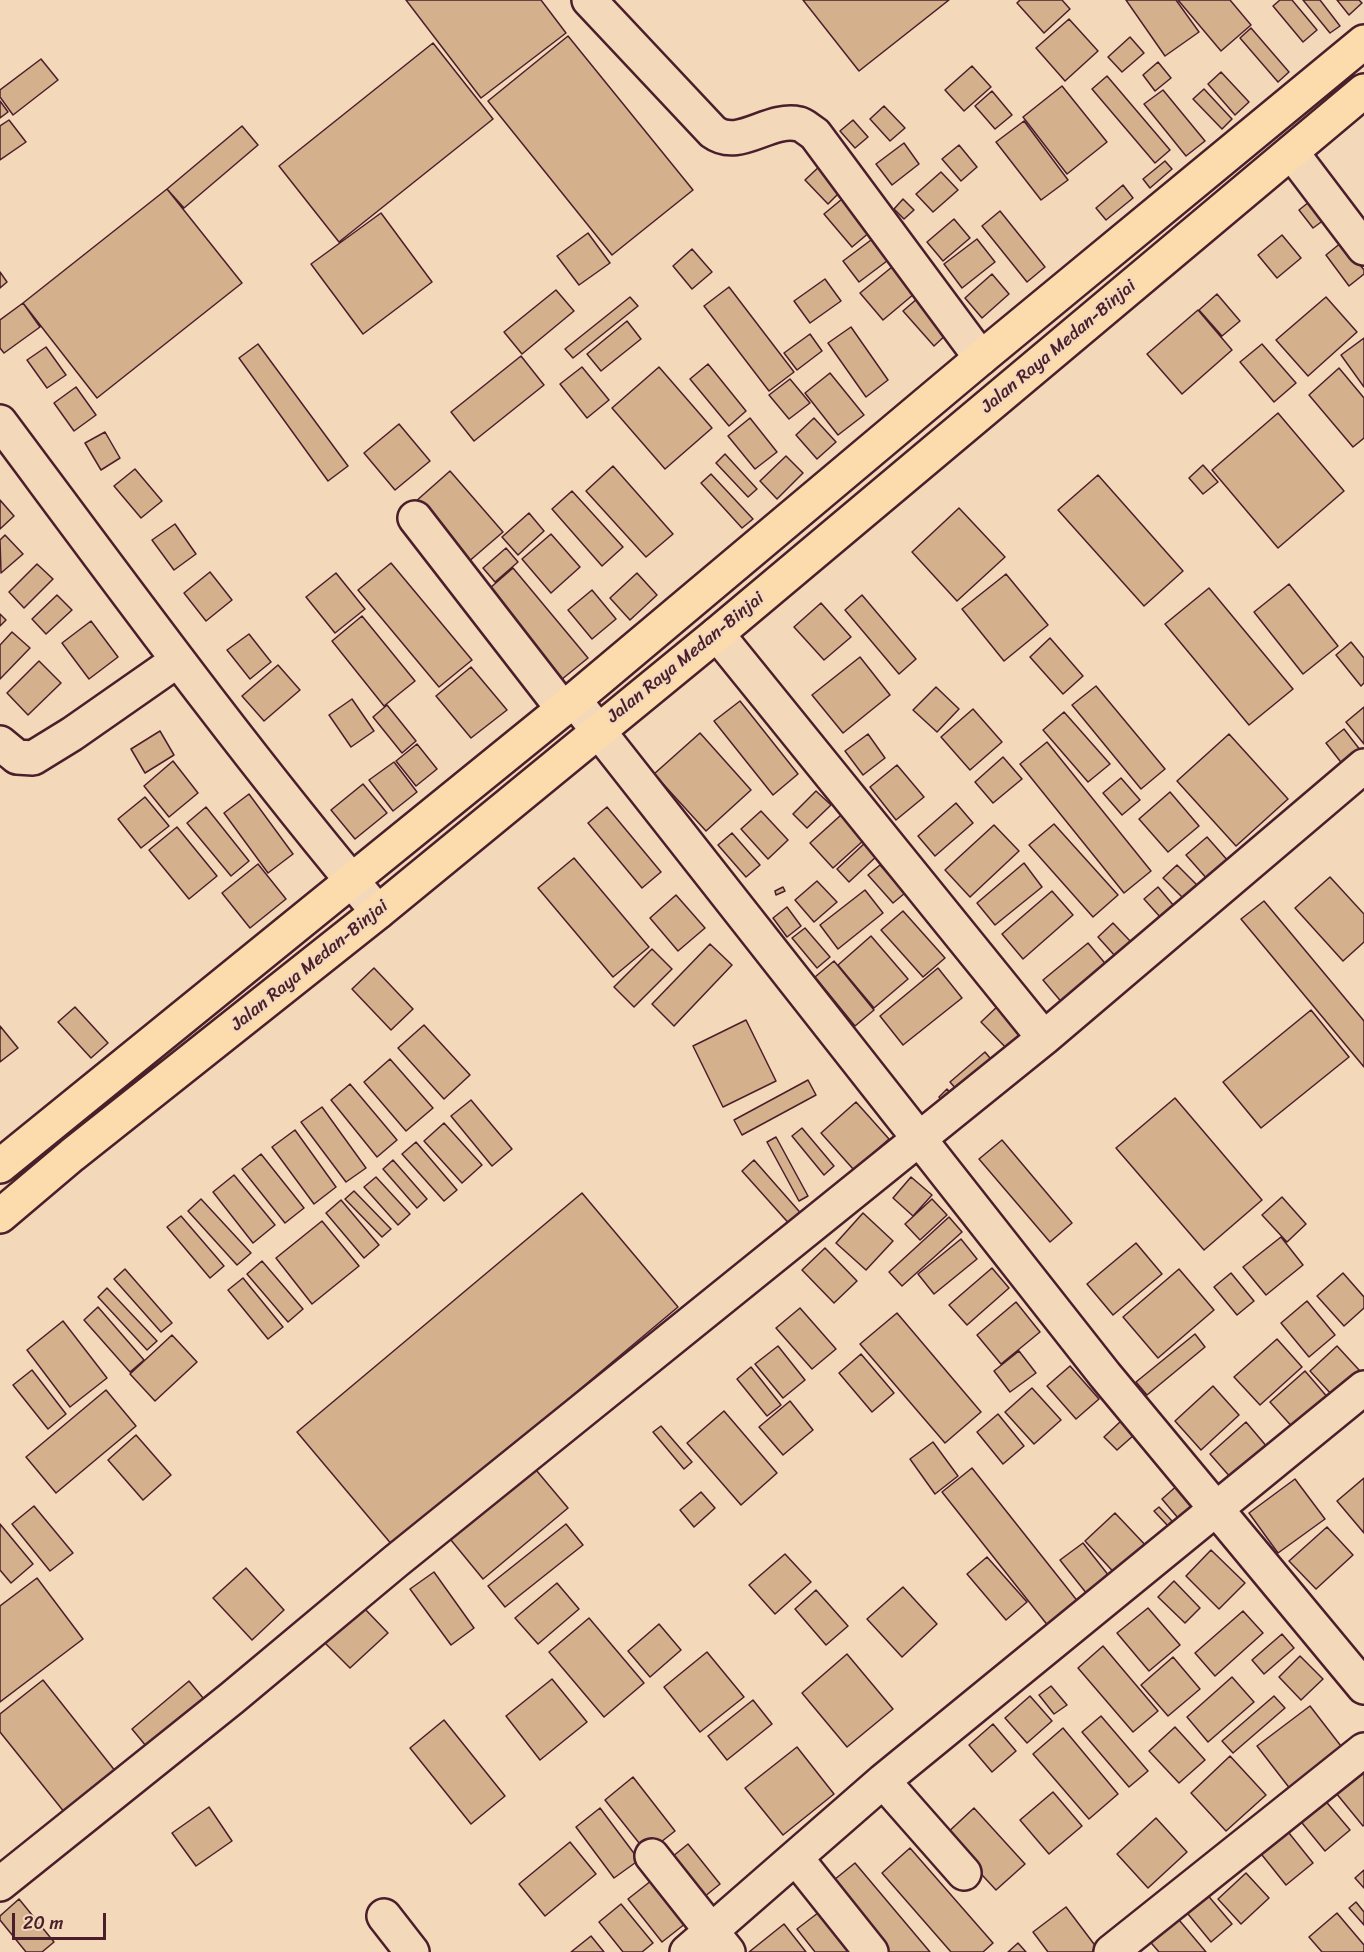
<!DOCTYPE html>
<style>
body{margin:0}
#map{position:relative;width:1364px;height:1952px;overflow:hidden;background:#f4d8ba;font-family:Sriracha,sans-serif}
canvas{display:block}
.scale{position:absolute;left:12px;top:1913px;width:94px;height:27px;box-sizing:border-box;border:3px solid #4a1f2b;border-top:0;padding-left:8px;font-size:18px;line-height:21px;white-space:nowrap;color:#4a1f2b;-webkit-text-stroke:4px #f4d8ba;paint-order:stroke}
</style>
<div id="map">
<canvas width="1364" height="1952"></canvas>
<div class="scale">20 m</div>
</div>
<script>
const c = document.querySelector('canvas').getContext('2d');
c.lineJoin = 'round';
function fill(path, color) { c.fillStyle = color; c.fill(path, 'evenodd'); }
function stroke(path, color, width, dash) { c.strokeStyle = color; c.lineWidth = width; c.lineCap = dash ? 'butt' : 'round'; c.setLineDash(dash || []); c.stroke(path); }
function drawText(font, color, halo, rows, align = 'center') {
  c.font = font + ' Sriracha,sans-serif'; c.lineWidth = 5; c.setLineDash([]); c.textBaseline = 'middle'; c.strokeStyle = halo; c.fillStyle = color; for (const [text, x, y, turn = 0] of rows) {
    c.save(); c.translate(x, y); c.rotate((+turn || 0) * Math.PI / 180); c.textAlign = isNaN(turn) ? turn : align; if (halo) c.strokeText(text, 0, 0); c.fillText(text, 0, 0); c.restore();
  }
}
const building = new Path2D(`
 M406 0H541L566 33 481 98Z
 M803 0H949L859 71Z
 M1020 0H1062L1070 9 1044 33 1017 3Z
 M1126 0H1176L1199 32 1165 56Z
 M1178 0H1230L1251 25 1221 51Z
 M1280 0H1292L1317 30 1303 42 1273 6Z
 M1303 0H1320L1340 26 1330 33Z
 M1337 0H1359L1362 3 1349 15Z
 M1069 19 1098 51 1065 81 1036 48Z
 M1251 28 1289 72 1278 82 1240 38Z
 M568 36 693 190 612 255 488 101Z
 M1130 37 1144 53 1122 72 1108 57Z
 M433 43 493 119 339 242 279 166Z
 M41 59 58 80 13 115 0 97V90Z
 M1158 62 1171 78 1155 91 1143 75Z
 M972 66 991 87 964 111 945 90Z
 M1221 72 1249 102 1235 115 1208 84Z
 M1107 76 1170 150 1155 163 1092 89Z
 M1062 86 1107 142 1067 174 1023 117Z
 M1204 89 1232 119 1222 129 1193 99Z
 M1163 90 1205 141 1186 156 1144 104Z
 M992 91 1012 115 995 129 975 106Z
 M0 101 8 112 0 118Z
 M884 106 905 128 890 141 870 119Z
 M9 120 26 142 0 160V126Z
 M853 120 868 137 855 148 840 131Z
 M1024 121 1068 180 1041 200 996 142Z
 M242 126 258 145 184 208 167 189Z
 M904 143 919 164 892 185 876 164Z
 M959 145 977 167 961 181 942 159Z
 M1165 161 1172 169 1150 188 1143 179Z
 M821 165 844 188 828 204 805 180Z
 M941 172 958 190 933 212 916 194Z
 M1123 185 1133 198 1106 220 1096 208Z
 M167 189 242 283 97 398 23 303Z
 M848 194 876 227 852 247 824 214Z
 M1314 198 1328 217 1313 228 1299 210Z
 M903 199 914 210 904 219 894 209Z
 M1000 211 1045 267 1027 282 982 226Z
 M381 213 432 282 363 334 311 264Z
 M954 219 970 238 943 261 927 242Z
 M588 233 610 263 579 285 557 256Z
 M1282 235 1301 258 1277 278 1258 255Z
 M875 237 891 258 859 282 843 261Z
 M977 239 995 262 962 288 944 264Z
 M1342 242 1364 270V274L1349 286 1326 255Z
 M692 249 712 272 692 289 673 266Z
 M892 267 914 294 883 320 860 293Z
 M0 272 7 282 0 288Z
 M992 274 1009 294 982 318 965 298Z
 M825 279 841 301 810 323 794 301Z
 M729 287 794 372 769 391 704 306Z
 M556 290 574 311 522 354 504 332Z
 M1217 294 1240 321 1222 336 1199 310Z
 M630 297 638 306 573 358 565 349Z
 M1326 297 1357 332 1308 376 1276 340Z
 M918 298 949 332 934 346 903 311Z
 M23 303 40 327 4 353 0 348V320Z
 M1198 310 1232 350 1182 394 1147 354Z
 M627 321 641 339 601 371 587 354Z
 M851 327 888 380 866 397 828 343Z
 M810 334 822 351 797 370 784 353Z
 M1364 338V387L1341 355Z
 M258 344 348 466 328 481 239 358Z
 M1262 344 1296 383 1274 402 1240 362Z
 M46 347 66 375 47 388 27 360Z
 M521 356 544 385 474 441 451 412Z
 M708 364 746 411 729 426 690 379Z
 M582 367 609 400 587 418 560 384Z
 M659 367 712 428 665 469 612 408Z
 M1339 368 1364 398V438L1353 447 1309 395Z
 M830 373 864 415 838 435 805 393Z
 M790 379 810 403 789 419 769 395Z
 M76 387 96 415 74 431 54 403Z
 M1278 413 1344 491 1278 548 1212 470Z
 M750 418 777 452 755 469 728 436Z
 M814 418 836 442 817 459 796 435Z
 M399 424 430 461 395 490 364 453Z
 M105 432 120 458 101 470 85 443Z
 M725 454 757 489 748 497 716 463Z
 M786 456 803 473 777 499 760 481Z
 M1203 465 1218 482 1203 494 1189 478Z
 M613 466 673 534 646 557 586 491Z
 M135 469 162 501 141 518 114 486Z
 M450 471 503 532 467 563 415 502Z
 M711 474 753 519 742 528 701 483Z
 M1098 475 1183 571 1144 606 1058 510Z
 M572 491 623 547 602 566 552 509Z
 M0 500 14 516 0 529Z
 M959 508 1005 557 957 601 912 552Z
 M529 513 544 531 518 555 502 537Z
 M175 524 196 554 174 570 152 540Z
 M551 534 580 567 551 593 522 559Z
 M5 535 23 554 1 573 0 540Z
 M506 548 518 562 495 582 483 568Z
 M391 563 472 660 439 687 358 590Z
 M37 564 53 579 24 608 9 592Z
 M513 568 588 658 556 684 482 595Z
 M210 572 232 600 206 621 184 593Z
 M336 573 365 609 335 633 306 597Z
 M637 573 657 595 630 620 610 598Z
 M1006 574 1048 625 1004 661 962 609Z
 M1289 584 1338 646 1303 674 1254 612Z
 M1209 588 1293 689 1249 725 1165 624Z
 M592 590 616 619 592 639 568 610Z
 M57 595 72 610 46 634 32 619Z
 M862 595 916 659 899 674 845 610Z
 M821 603 851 637 824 660 794 627Z
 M0 614 6 620 0 626Z
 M362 616 415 681 384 706 332 641Z
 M91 621 118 657 89 679 62 643Z
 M12 632 30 648 0 679V645Z
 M249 634 271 662 250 679 227 650Z
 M1050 638 1083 676 1063 694 1030 657Z
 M1351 642 1364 658V683L1361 686 1336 655Z
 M860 657 890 695 843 733 812 695Z
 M39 661 61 683 28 715 7 693Z
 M278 665 300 690 264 721 242 696Z
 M471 667 507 710 471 738 436 696Z
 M1096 686 1165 769 1141 789 1072 705Z
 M936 687 959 709 937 732 913 710Z
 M352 699 374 731 351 747 329 715Z
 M740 701 798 774 773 795 714 721Z
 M387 705 416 741 402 753 373 717Z
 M1364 707V744L1346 722Z
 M973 709 1002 742 970 770 941 737Z
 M1064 712 1110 764 1088 782 1043 730Z
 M1344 729 1364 755 1347 770 1326 743Z
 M160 731 174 755 145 773 131 749Z
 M700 733 751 790 706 831 654 774Z
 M868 734 885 758 863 775 845 751Z
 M1229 734 1288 799 1236 846 1177 781Z
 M1047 742 1151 871 1124 893 1020 764Z
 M417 744 437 769 416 786 396 761Z
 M1003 757 1022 779 993 803 975 782Z
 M173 761 198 793 169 817 144 786Z
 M394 762 417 792 393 811 369 780Z
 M897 765 924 797 896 820 870 787Z
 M1121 778 1140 800 1122 815 1103 793Z
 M363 784 387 813 355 839 331 810Z
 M816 791 831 805 807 828 793 814Z
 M1170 792 1199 826 1168 852 1139 819Z
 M249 794 293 854 268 873 224 813Z
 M145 797 169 826 141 848 118 819Z
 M956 803 973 823 935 856 918 836Z
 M206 807 249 861 231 876 187 823Z
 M607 807 661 872 642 888 588 823Z
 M761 811 788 840 768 859 741 829Z
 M841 815 864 840 833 868 810 843Z
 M1054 824 1118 895 1093 917 1029 845Z
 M994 825 1019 851 970 897 945 870Z
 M177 827 217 876 189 899 149 850Z
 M732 833 760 865 746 877 718 845Z
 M1207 837 1229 862 1208 880 1186 855Z
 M866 842 878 855 849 882 837 869Z
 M574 858 649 947 613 977 538 888Z
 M1024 863 1042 887 995 925 977 903Z
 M258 864 286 899 250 928 222 893Z
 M880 865 905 893 893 903 868 875Z
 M1177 865 1199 887 1185 900 1163 878Z
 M1330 877 1364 914V942L1343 961 1295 908Z
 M817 881 837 902 814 922 795 900Z
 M783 887 785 891 776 895 775 891Z
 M1158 887 1174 906 1161 918 1144 899Z
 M865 890 883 913 838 949 820 925Z
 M1052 891 1073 915 1023 959 1002 934Z
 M676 895 705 928 678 951 650 918Z
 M1264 901 1364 1021V1067L1241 919Z
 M787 907 801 926 787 937 773 918Z
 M903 911 945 958 923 977 881 930Z
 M1113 923 1132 943 1116 957 1098 937Z
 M805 928 830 957 817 968 792 938Z
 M871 936 908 979 874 1008 838 965Z
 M1088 943 1109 968 1064 1005 1043 980Z
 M710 944 732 965 674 1026 652 1004Z
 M652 949 672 969 634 1007 614 987Z
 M834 961 874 1010 855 1026 815 977Z
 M374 968 413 1009 391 1030 352 989Z
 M938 968 962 998 903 1045 880 1016Z
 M999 1005 1029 1036 1011 1053 981 1022Z
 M75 1007 108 1043 91 1058 58 1022Z
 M1311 1010 1349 1057 1261 1128 1223 1082Z
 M746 1020 776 1081 723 1107 693 1046Z
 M424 1025 470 1075 444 1099 398 1048Z
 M0 1026 18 1048 0 1062Z
 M985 1052 999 1069 964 1098 950 1082Z
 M390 1059 433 1108 406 1131 364 1082Z
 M808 1080 816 1095 742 1135 734 1120Z
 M350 1084 397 1140 377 1157 331 1100Z
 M947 1089 958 1102 949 1109 939 1097Z
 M1175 1098 1262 1200 1204 1250 1116 1148Z
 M471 1100 512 1149 492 1166 451 1116Z
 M856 1102 889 1139 854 1170 821 1133Z
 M322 1107 366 1168 346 1182 301 1122Z
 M444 1123 482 1165 462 1183 424 1141Z
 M802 1128 834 1166 824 1175 792 1136Z
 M295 1130 336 1187 314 1204 272 1147Z
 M776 1137 808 1196 799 1201 767 1142Z
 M1002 1140 1072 1223 1050 1242 979 1159Z
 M416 1142 457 1190 444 1201 402 1154Z
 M261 1154 304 1208 285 1223 242 1169Z
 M393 1160 427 1199 417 1208 383 1169Z
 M754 1160 805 1218 793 1228 742 1171Z
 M234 1175 275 1225 253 1243 213 1192Z
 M376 1177 410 1214 398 1225 364 1187Z
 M911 1177 932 1195 913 1216 893 1198Z
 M354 1191 391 1229 382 1237 345 1199Z
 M582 1193 678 1307 393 1546 297 1432Z
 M1282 1197 1306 1224 1287 1242 1262 1215Z
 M201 1199 251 1253 237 1265 188 1211Z
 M932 1199 947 1215 920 1240 905 1224Z
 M341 1200 379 1245 364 1258 326 1213Z
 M863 1213 893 1241 866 1270 836 1243Z
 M181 1216 224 1266 210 1278 167 1227Z
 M949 1217 962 1232 902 1286 889 1272Z
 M322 1221 359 1266 312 1304 276 1258Z
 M1281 1237 1303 1265 1266 1295 1243 1267Z
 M961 1239 977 1259 934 1294 918 1274Z
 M1136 1243 1162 1274 1113 1315 1087 1284Z
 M825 1248 857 1281 834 1303 802 1270Z
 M262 1261 303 1309 288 1322 247 1274Z
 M992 1268 1009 1288 967 1325 949 1305Z
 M125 1269 172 1323 161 1332 114 1279Z
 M1179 1269 1214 1310 1158 1358 1123 1317Z
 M1231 1273 1254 1301 1237 1315 1214 1287Z
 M1343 1273 1364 1297V1308L1344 1326 1317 1296Z
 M243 1278 283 1327 268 1339 228 1290Z
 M107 1288 157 1341 147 1350 98 1297Z
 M1307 1301 1335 1335 1309 1357 1281 1323Z
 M1016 1302 1040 1332 1001 1364 977 1335Z
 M98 1307 144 1360 130 1372 84 1320Z
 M800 1308 836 1349 812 1369 776 1328Z
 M897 1313 981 1412 945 1443 860 1344Z
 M63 1321 107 1378 70 1407 27 1350Z
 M1195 1334 1205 1347 1147 1395 1136 1382Z
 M172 1335 197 1362 155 1401 130 1374Z
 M1277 1339 1302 1367 1260 1405 1234 1377Z
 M778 1346 805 1380 783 1398 755 1364Z
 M1337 1346 1360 1371 1332 1395 1310 1371Z
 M1019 1351 1036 1373 1010 1392 994 1371Z
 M861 1354 894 1393 872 1412 839 1373Z
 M1070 1366 1099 1399 1076 1419 1047 1386Z
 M751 1367 781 1405 767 1416 737 1379Z
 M32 1370 66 1414 48 1429 13 1385Z
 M1305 1371 1329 1399 1295 1430 1270 1402Z
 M1213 1386 1239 1415 1201 1450 1175 1421Z
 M1032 1388 1061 1420 1034 1444 1005 1412Z
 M106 1390 136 1426 56 1493 26 1457Z
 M790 1401 813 1430 783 1455 759 1427Z
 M724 1411 777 1473 741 1505 687 1443Z
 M998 1414 1024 1446 1003 1464 977 1432Z
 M1121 1421 1134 1435 1117 1450 1104 1437Z
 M1246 1422 1268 1448 1232 1479 1210 1454Z
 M661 1426 692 1462 684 1469 653 1432Z
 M136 1435 171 1475 143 1500 108 1460Z
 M933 1442 958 1476 935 1494 910 1459Z
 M531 1464 568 1508 483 1579 446 1534Z
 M972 1468 1079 1603 1049 1627 942 1492Z
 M1364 1478V1533L1337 1501Z
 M1295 1479 1325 1519 1278 1553 1249 1513Z
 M1180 1483 1202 1510 1184 1525 1162 1499Z
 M701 1492 715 1508 694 1527 680 1510Z
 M34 1506 73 1553 50 1571 12 1524Z
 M1159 1507 1172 1521 1168 1526 1154 1511Z
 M1115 1513 1150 1550 1119 1578 1085 1541Z
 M0 1524 33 1564 11 1583 0 1570Z
 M566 1524 583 1545 505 1607 488 1586Z
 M1327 1527 1353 1555 1316 1589 1289 1561Z
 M1083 1543 1113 1581 1091 1599 1060 1560Z
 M1211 1550 1245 1583 1219 1609 1186 1576Z
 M785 1554 811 1582 775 1614 749 1585Z
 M987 1557 1027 1602 1006 1620 967 1574Z
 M246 1568 284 1610 252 1640 213 1598Z
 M434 1572 474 1628 451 1645 410 1589Z
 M37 1578 83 1639 0 1702V1606Z
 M1174 1581 1200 1608 1185 1623 1158 1597Z
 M557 1583 579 1609 538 1644 515 1618Z
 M903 1587 937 1624 902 1657 867 1619Z
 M816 1590 848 1626 826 1645 795 1609Z
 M363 1607 388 1633 350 1668 325 1643Z
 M1148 1608 1180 1645 1149 1671 1117 1633Z
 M1243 1611 1263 1633 1215 1676 1195 1653Z
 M589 1618 644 1683 604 1717 549 1652Z
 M659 1624 681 1650 650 1677 628 1651Z
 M1282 1634 1294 1648 1264 1674 1252 1660Z
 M1103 1646 1158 1711 1133 1732 1078 1668Z
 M707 1652 744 1697 700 1732 664 1687Z
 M847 1654 893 1709 847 1747 802 1693Z
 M1300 1656 1323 1679 1301 1700 1279 1677Z
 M1173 1657 1200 1689 1168 1716 1141 1685Z
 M1232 1677 1254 1702 1208 1742 1187 1717Z
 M552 1679 587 1722 540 1760 506 1716Z
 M43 1680 120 1777 69 1818 0 1732V1714Z
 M189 1681 208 1704 151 1752 132 1729Z
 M1051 1686 1067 1705 1054 1714 1039 1695Z
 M1030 1696 1052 1721 1027 1743 1005 1718Z
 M1274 1696 1285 1708 1233 1753 1222 1741Z
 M753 1700 772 1724 727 1760 708 1736Z
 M1310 1706 1344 1750 1291 1790 1257 1746Z
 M1101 1716 1148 1771 1129 1787 1082 1732Z
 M444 1720 505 1796 471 1824 410 1748Z
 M993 1724 1016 1751 992 1772 969 1745Z
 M1175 1727 1205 1760 1179 1783 1149 1751Z
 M1063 1728 1118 1794 1089 1819 1033 1754Z
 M797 1747 834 1794 783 1835 745 1788Z
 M1230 1756 1266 1795 1226 1831 1191 1793Z
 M1364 1770V1825L1363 1826 1336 1793Z
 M633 1777 675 1831 647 1853 605 1800Z
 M1053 1792 1082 1826 1049 1854 1020 1820Z
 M1323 1798 1350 1830 1325 1851 1298 1818Z
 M209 1807 232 1841 196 1866 172 1833Z
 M600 1808 639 1860 614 1878 576 1827Z
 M974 1808 1025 1864 996 1890 945 1835Z
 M1156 1818 1187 1852 1148 1888 1117 1854Z
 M1281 1823 1313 1863 1286 1885 1254 1845Z
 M570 1842 596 1874 545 1916 519 1884Z
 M688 1844 720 1884 693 1906 661 1866Z
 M910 1848 993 1943 983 1952H951L882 1873Z
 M855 1863 930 1952H879L824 1888Z
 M1364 1870V1888L1355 1878Z
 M661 1873 695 1916 662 1942 628 1899Z
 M1246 1873 1269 1898 1241 1924 1218 1899Z
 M1200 1886 1232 1924 1211 1942 1179 1903Z
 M19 1899 54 1942 42 1952H26L0 1920V1916Z
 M1356 1902 1364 1912V1925L1349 1908Z
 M621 1904 653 1943 642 1952H623L599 1922Z
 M827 1906 863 1952H815L797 1929Z
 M1066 1907 1097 1948 1092 1952H1048L1033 1932Z
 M1337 1913 1364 1945V1952H1322L1309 1937Z
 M1174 1914 1206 1952H1159L1146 1937Z
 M784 1924 806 1952H749Z
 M591 1936 604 1952H571Z
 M1018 1943 1026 1952H1008Z`);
fill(building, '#d5b08d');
stroke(building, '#4a1f2b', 1.5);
const minor = new Path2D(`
 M589 0 713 132C739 151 769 117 799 124 804 125 810 131 815 134L981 358
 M1292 153 1364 248
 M0 422C123 587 245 754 378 912
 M415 518 563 709
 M717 634 1044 1038
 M574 700 1105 1375 1364 1687
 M0 743 17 757 33 758 72 734 178 660
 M883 1781 964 1873
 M652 1856 728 1952
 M796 1858 871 1952
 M0 1884 232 1698 396 1561 1044 1038 1364 766
 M384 1916 412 1952
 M687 1952 883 1781 1364 1388
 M1111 1952 1364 1750`);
const highway = new Path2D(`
 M0 1166 574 700 981 358 1364 42
 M0 1216 72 1155 378 912 717 634 1364 91`);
stroke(minor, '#4a1f2b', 38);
stroke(highway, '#4a1f2b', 38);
stroke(minor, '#f4d8ba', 33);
stroke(highway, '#fcdcac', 33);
drawText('18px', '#4a1f2b', '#f4d8ba', [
 ["Jalan Raya Medan-Binjai",1059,347,-40],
 ["Jalan Raya Medan-Binjai",686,658,-39],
 ["Jalan Raya Medan-Binjai",310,966,-39]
]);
</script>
